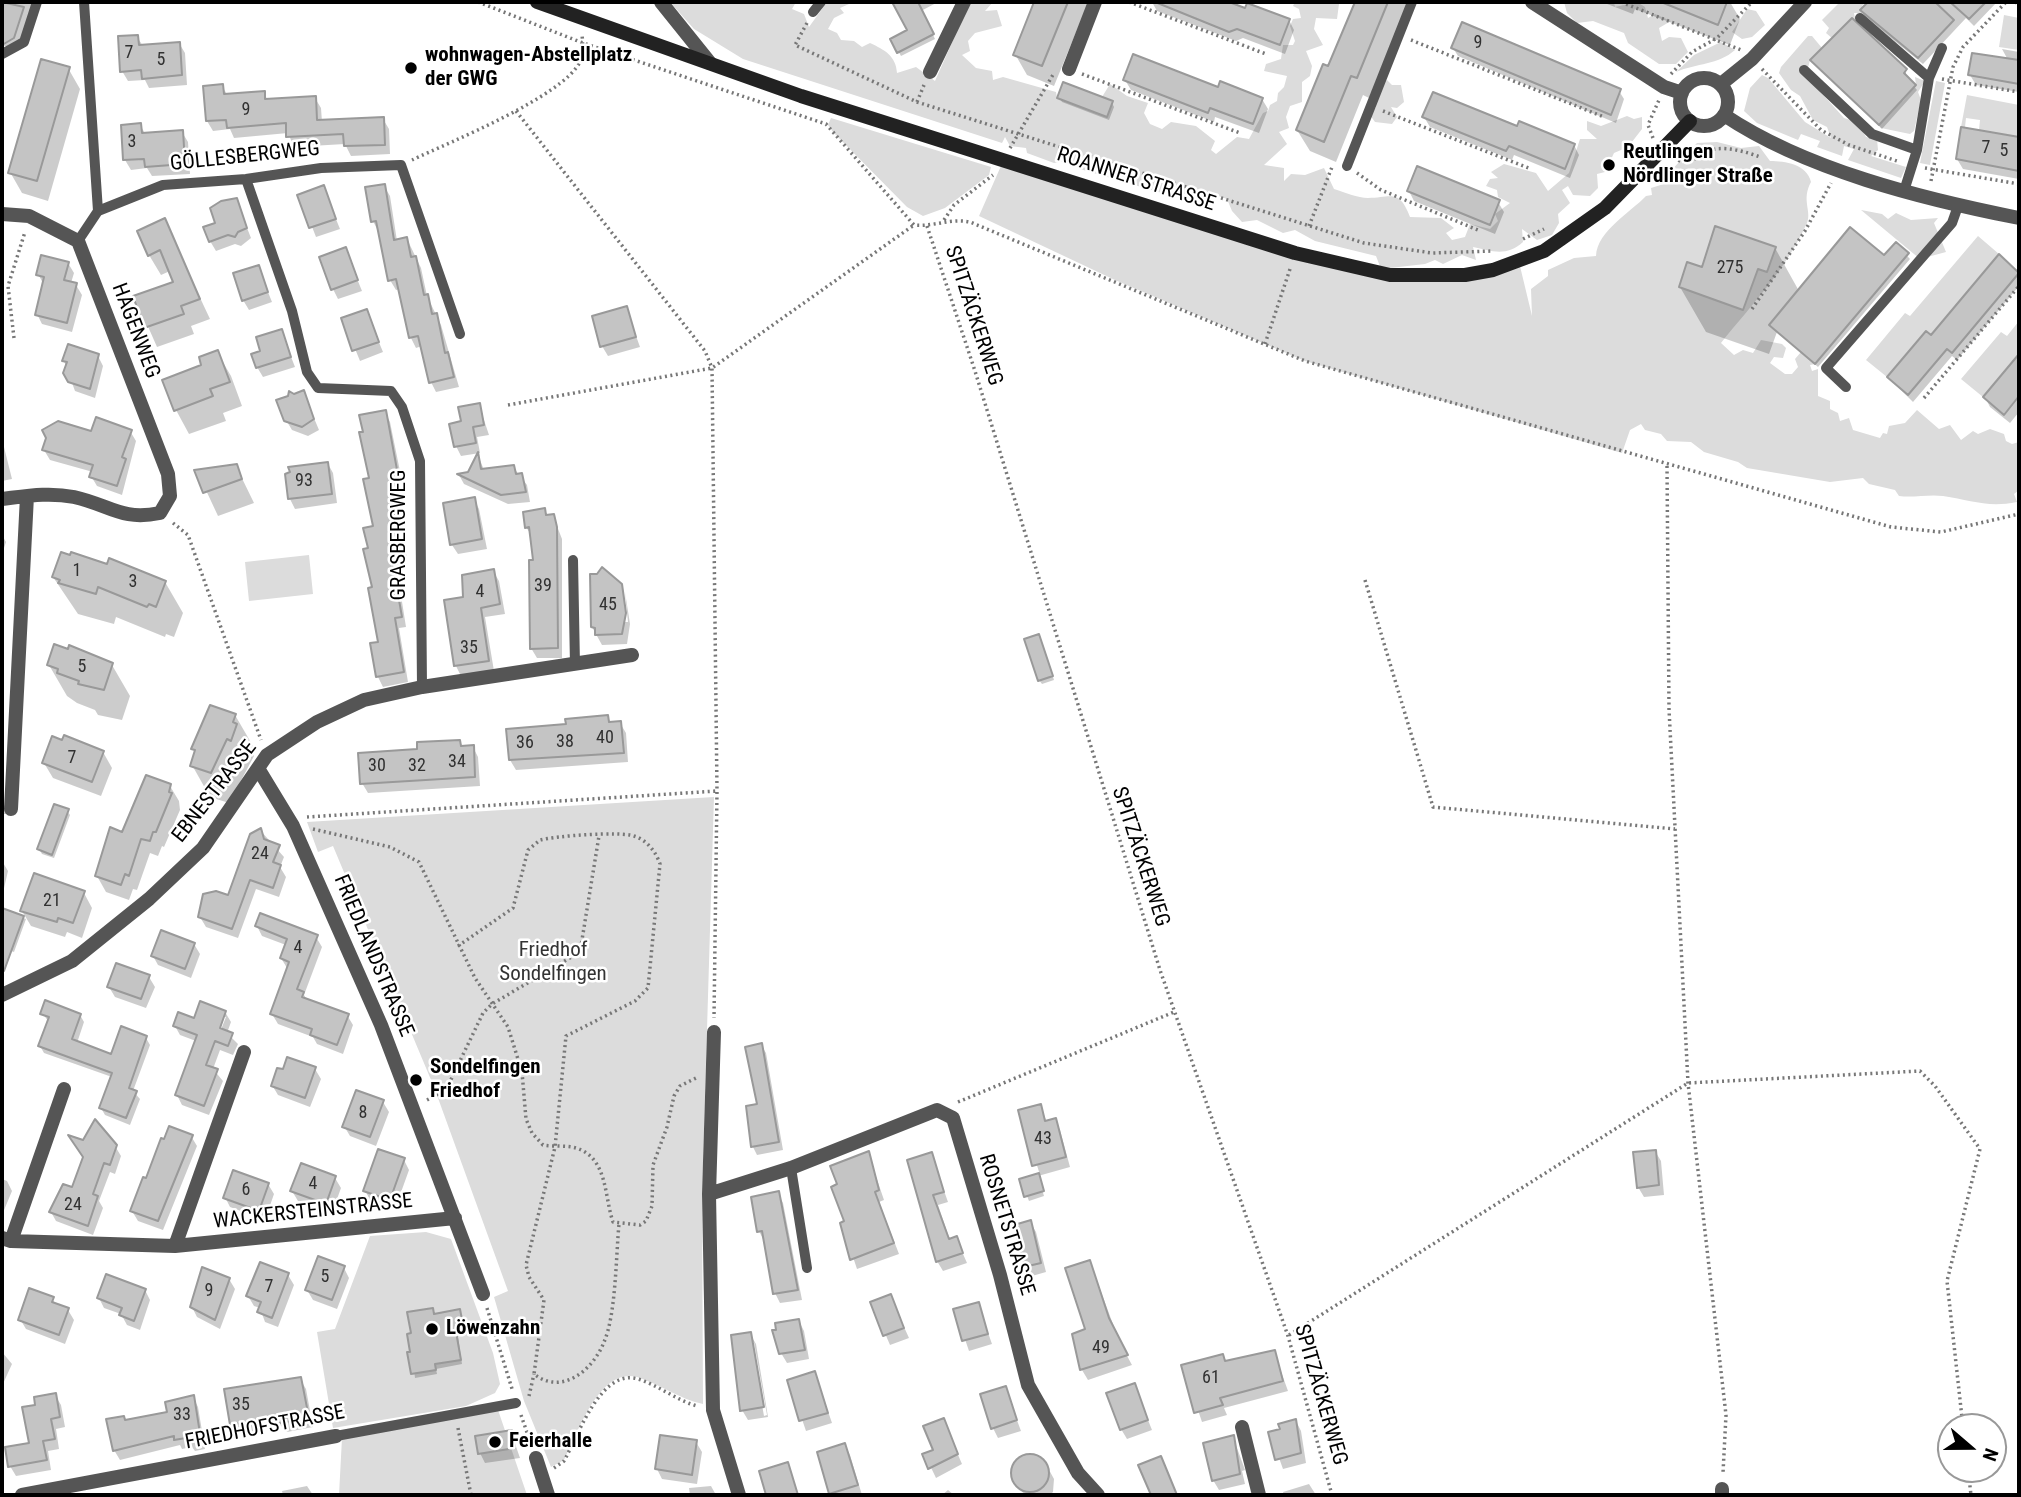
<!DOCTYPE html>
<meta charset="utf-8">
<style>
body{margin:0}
#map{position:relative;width:2021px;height:1497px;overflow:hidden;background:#fff;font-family:"Roboto Condensed",sans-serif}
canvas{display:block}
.frame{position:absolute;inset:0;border:4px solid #000;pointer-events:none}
.north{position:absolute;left:1937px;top:1413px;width:70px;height:70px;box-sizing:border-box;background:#fff;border:2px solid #999;border-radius:50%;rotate:110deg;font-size:19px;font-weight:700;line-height:28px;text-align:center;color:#000}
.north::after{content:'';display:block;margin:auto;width:24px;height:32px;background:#000;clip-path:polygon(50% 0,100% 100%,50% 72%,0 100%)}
</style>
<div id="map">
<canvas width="2021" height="1497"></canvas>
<div class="frame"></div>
<div class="north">N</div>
</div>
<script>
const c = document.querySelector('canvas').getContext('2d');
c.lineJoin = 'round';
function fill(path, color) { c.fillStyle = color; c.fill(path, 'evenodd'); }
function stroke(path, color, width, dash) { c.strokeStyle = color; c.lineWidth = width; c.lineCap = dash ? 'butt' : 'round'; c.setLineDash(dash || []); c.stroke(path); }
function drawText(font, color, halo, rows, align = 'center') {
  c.font = font + ' "Roboto Condensed",sans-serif'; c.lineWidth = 5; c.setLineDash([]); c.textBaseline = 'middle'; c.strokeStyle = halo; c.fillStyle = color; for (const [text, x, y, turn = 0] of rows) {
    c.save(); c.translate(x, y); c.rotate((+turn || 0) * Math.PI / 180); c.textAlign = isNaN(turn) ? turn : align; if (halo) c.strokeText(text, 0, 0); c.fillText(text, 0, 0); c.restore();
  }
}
fill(new Path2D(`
 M670 2H796L792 9 804 14 809 27 827 2H848L849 4 840 8 844 13 834 18 828 29 837 33 841 40 854 41 862 47 870 43C885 50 896 56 897 73L916 67 935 81 970 2H993L985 11 997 10 1002 26 975 33 968 41 970 51 962 55 976 68 992 71 993 80 1003 77 1056 92 1057 98 1106 117 1102 97 1110 84 1127 96 1148 103 1144 113 1150 124 1162 129 1171 122 1196 126 1215 141 1211 150 1216 154 1237 137 1249 139 1263 113 1268 111 1270 105 1277 101 1278 93 1284 87 1287 76 1264 71 1266 64 1281 59 1283 45H1293L1295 41 1290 26 1293 19 1301 18 1299 9 1293 6 1295 2H1334L1339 4 1337 19 1316 18 1314 29 1323 45 1306 51 1312 66 1310 76 1302 82V102L1290 106 1286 117 1289 128 1279 132 1287 144 1264 165 1284 168V181L1291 174 1305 175 1324 168 1334 189C1344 192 1358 198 1368 198 1391 198 1399 188 1410 217L1441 218 1454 228 1446 233 1452 240 1465 237 1470 224 1490 229 1498 221 1495 214 1510 203 1498 197 1497 190 1486 186 1490 179 1498 178 1491 172 1504 164 1536 173 1548 191 1569 173 1580 139H1597L1587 130V121L1601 126 1627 116 1634 119 1642 117V129L1628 147 1614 153 1605 172 1597 174 1598 188 1590 196 1573 195 1568 186 1562 190 1570 203 1558 214 1559 223 1552 235 1537 240 1522 229 1523 242C1507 257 1491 251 1473 247L1476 260 1462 255 1443 264 1435 260 1425 264 1381 269 1376 256 1315 241 1295 230 1283 233 1257 220 1242 222 1232 211 1227 199 1213 194 1197 200 1172 196 1080 169 1066 161 1054 163 1027 153 1026 148 1010 146 1005 137 1002 143 743 59 694 29Z
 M1564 2H1614L1615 7 1637 2 1645 7 1648 18 1655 14 1671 21 1659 28 1662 41 1669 37 1681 38 1688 52 1676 64H1659L1628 43 1624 33 1593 21 1577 23 1567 13Z
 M1840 2H1866L1862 6 1863 13H1854L1856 24 1833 39 1826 33 1829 28 1822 20Z
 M1747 9 1756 11 1765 25 1752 37 1742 39 1732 32Z
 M2004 15 2019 18V50L1999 47Z
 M1808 36H1812L1822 48 1810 60 1806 76 1844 118 1857 122 1866 137 1877 139 1878 150 1871 156 1906 167 1901 178 1848 160 1854 149 1844 146 1842 156 1817 147 1820 141 1801 134 1798 140 1757 123 1744 111 1750 88 1762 75 1768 78 1805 122 1831 138 1827 127 1813 120 1800 96 1791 90 1779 73 1781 67Z
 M1721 42 1735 50C1718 65 1697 63 1676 72L1694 55Z
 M1915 77 1925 81 1918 92 1921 100 1914 131 1910 134 1881 128 1879 125 1895 109 1893 105 1903 101 1916 85Z
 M1387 80 1392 85H1401L1404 102 1397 108 1391 107 1397 117 1392 124 1375 122 1370 115 1376 107 1371 91Z
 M1936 81 1945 83 1930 165 1920 163Z
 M1967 95 2019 105V137L1979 130 1980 120 1966 118 1965 127H1961Z
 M831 118 991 167 989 175 945 208 923 216 907 207 833 132 828 125Z
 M1717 142 1741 148 1759 146 1770 161C1785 161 1807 164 1811 182 1801 200 1812 211 1807 223 1785 271 1753 303 1721 343L1734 355 1743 350 1753 353 1761 340 1782 344 1786 348 1783 358 1774 357 1770 363 1785 374H1792L1798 367 1795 359 1801 352 1815 364 1810 365 1812 371 1818 369V396L1830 401V409L1838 413 1840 421 1849 418 1853 430 1880 438 1883 433 1887 434 1889 426 1905 423 1917 410 1939 429 1950 425 1961 440 1973 431 1978 434 1990 429 2004 434 2006 441 2012 444 2019 442V490L2014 494 2017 502C1987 508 1971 500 1943 496 1928 494 1914 498 1899 496L1895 490 1869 484 1863 478 1830 482 1747 468 1738 462 1704 452 1691 442 1667 441 1661 434 1645 430 1641 424 1630 430 1622 453 1305 361 1115 280 979 216 1004 159 1295 253 1415 277 1519 262 1532 316 1531 289 1548 276V270L1574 258 1596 256C1597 231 1631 212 1646 196L1652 195 1651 188 1667 183 1665 177 1697 143Z
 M1861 210 1882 214 1888 219 1896 213 1911 220 1938 218 1934 223 1946 252 1920 259Z
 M1978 236 1999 254 1931 335 1926 331 1887 377 1866 360 1905 313 1910 316Z
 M2019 321V354L1983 397 1961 379 2001 332 2007 336Z
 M309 555 313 594 249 601 245 562Z
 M714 797 702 1195 703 1404C679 1399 660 1384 637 1377 599 1367 578 1433 564 1460L551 1467 524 1401 494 1297 508 1291 434 1087 333 846 318 852 307 822Z
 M426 1232 451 1239 493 1353 500 1384 495 1393 466 1406 333 1428 317 1332 335 1329 370 1236Z
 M497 1407 527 1495H339L342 1438Z`), '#dcdcdc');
fill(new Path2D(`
 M2 2H33L17 50 2 45Z
 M938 2 921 11 935 39 901 56 892 40 909 31 895 3Z
 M1036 2H1093L1085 21 1081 20 1054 86 1027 75 1015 54Z
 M1152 2H1224L1289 20 1294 30 1285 54 1243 38 1236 41 1157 11Z
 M1356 2H1408L1369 98 1363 95 1336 162 1310 151 1297 130 1329 68Z
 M1602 2H1730L1740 19 1730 45 1635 9 1633 14Z
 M1870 2H1997L1974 26 1966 18 1923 64 1866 18 1862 11Z
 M137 37 143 46 179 43 185 53 187 85 149 88 145 80 128 81 122 71Z
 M1453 48 1619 91 1624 99 1616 123 1458 56Z
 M2002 49 2019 52V92L1976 85 1970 75 2008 60Z
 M1812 61 1906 70V77L1917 90 1882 129Z
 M68 68 80 89 48 201 22 193 10 172Z
 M1125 80 1219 89 1262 99 1268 109 1259 133 1215 117 1214 122 1131 90Z
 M222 86 228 96 264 93 268 101 315 98 321 108 322 122 383 119 389 129 390 154 351 156 345 144 294 147 288 133 234 138 230 129 213 131 207 121Z
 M1059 97 1112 103 1114 107 1109 120 1062 102Z
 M1424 117 1518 128 1574 145 1579 155 1570 178 1514 155 1512 160 1430 127Z
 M140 125 146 135 182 132 188 142 190 174 152 176 147 168 131 170 125 160Z
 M1963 129 2019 139V179L1963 169 1957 159Z
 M384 186 390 196 397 241 407 239 421 268 427 296 441 325 459 387 436 392 431 382 422 346 416 348 411 338 400 289 396 290 390 280 378 231 373 221Z
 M323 187 340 229 316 237 300 196Z
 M1409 191 1498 202 1504 212 1495 234 1414 201Z
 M236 200 251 238 241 246 235 244 216 251 210 241 217 224Z
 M164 221 210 319 191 326 194 334 157 347 135 297 175 283 170 271 161 275 149 255Z
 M1896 244 1910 259 1818 367 1777 332 1769 354 1706 332 1680 287 1703 269 1775 248 1799 291 1884 257Z
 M345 249 362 291 338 299 333 289Z
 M1999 256 2019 273V286L1957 360 1952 356 1913 402 1889 378 1931 337Z
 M68 263 74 273 71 283 76 285 82 295 72 332 42 324 37 314 44 285 38 274Z
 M258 267 272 302 249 310 243 300Z
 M626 308 640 347 608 356 602 346Z
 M366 311 383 352 360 361 343 319Z
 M281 331 295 367 263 377 257 367 262 352Z
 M217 352 231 376 242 406 223 413 226 421 189 434 176 410 203 366Z
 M98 356 103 366 95 398 75 391 64 361Z
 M2019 357V412L2010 423 1990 407 1985 397Z
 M303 392 319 430 308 436 292 430 286 420 294 395Z
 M479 405 489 435 477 437 480 453 461 456 456 446 463 423Z
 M385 412 390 422 405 496 401 497 403 511 396 513 407 557 401 558 403 568 397 570 406 627 399 628 408 682 383 687 378 677 380 643 370 549 375 528 365 433Z
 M130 431 136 441 122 495 97 486 91 476 93 472 50 460 44 450 92 433Z
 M2 439 12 479 2 481Z
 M478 455 484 470 513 467 527 485 530 502 508 504 464 484 459 475 470 473Z
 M328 464 333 473 337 503 295 509 290 499 287 475Z
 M236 466 254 503 218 516 197 471Z
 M474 499 479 509 487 549 458 554 452 545Z
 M544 510 548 517 553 516 562 539V658H537L531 648 535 562 532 536 526 527Z
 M2 535 6 542 2 554Z
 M493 571 499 581 505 614 485 617 494 671 461 676 456 666Z
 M53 577 165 582 183 613 174 637 166 634 165 637 116 617 114 624 78 614Z
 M621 585 625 622H628L625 592 630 624 627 644 602 645 592 627Z
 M1041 640 1054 680 1042 684 1039 680Z
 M49 665H112L130 696 122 720 98 715 95 710 77 703 67 696Z
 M235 715 253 746 254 756 229 803 210 797 192 765 196 753 193 749Z
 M607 717 611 724 620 723 626 733 628 762 516 770 510 760 568 726Z
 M459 742 463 748 473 747 478 757 480 786 368 793 362 783 419 750Z
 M103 752 112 768 101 796 53 778 44 763Z
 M170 786 179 801 180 810 164 847 162 846 158 856 150 853 137 890 133 889 129 900 106 892 97 876 123 834Z
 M2 801 7 810 6 814H2Z
 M67 811 70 815 54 858 42 854 39 849Z
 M260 830 284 857 280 867 286 877 279 897 256 889 238 938 206 927 200 917 229 897Z
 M2 861 8 871 2 897Z
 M84 893 92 908 82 938 67 932 65 937 31 926 22 911Z
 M8 912 26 919 14 952 2 948V932Z
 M257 926 316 937 322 947 304 995 307 1000 347 1015 353 1025 343 1054 317 1044 313 1037 278 1024 272 1014 287 968 281 958 286 945 262 936Z
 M194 944 200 954 191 978 158 965 153 956Z
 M149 977 155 987 146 1008 115 997 109 987Z
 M225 1012 231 1022 227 1033 238 1044 233 1055 220 1050 213 1069 223 1081 209 1115 182 1105 177 1095 196 1041 180 1035 175 1026ZM222 1017H226L218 1037 215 1036Z
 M42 1013 80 1015 84 1022 77 1043 112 1056 146 1038 150 1045 133 1091 140 1099 130 1125 105 1115 101 1108 112 1077 44 1053 40 1046 49 1022Z
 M761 1045 766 1053 783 1150 757 1155 753 1147 748 1107 759 1105Z
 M315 1069 321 1079 310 1107 278 1095 272 1085Z
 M383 1102 389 1112 376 1146 350 1136 344 1126Z
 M1040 1106 1047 1122 1055 1120 1060 1130 1070 1167 1038 1176 1044 1196 1029 1201 1021 1181 1040 1175 1020 1111Z
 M191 1136 197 1146 163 1230 138 1221 132 1211 147 1180Z
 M84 1143 115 1146 121 1156 115 1174 110 1172 99 1201 103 1208 93 1235 56 1221 51 1212 73 1189 84 1158Z
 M1655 1151 1661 1161 1664 1195 1644 1197 1638 1187Z
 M868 1153 884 1200 879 1202 899 1254 857 1269 842 1224 846 1222 839 1185Z
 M931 1154 948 1202 938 1205 950 1240 956 1238 967 1263 943 1271 937 1261 909 1161Z
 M404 1160 409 1170 395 1209 370 1200 365 1190Z
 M335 1178 341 1188 332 1213 298 1201 292 1191Z
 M2 1179 7 1181 12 1191 2 1215Z
 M268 1184 274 1194 265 1220 230 1207 225 1197Z
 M778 1193 783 1203 802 1300 780 1303 775 1293 764 1241 759 1231Z
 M1030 1222 1036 1232 1046 1272 1032 1276 1026 1266Z
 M1090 1262 1120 1343 1132 1365 1088 1380 1082 1370 1074 1335 1087 1330Z
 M344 1268 349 1278 337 1309 313 1300 307 1290Z
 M288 1275 294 1285 278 1327 265 1322 260 1308 254 1306 248 1296Z
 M229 1279 235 1289 220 1329 197 1317 192 1307Z
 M145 1290 150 1300 140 1330 127 1325 121 1314 104 1308 99 1298Z
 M890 1296 909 1338 890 1345 872 1303Z
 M52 1298 56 1305 68 1310 74 1320 65 1344 26 1329 20 1319Z
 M978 1304 992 1344 969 1351 955 1310Z
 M432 1310 435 1315 459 1311 462 1315 464 1329 457 1330 462 1364 436 1369 437 1374 415 1378 412 1353Z
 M799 1321 804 1331 809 1359 787 1363 781 1353Z
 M750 1334 756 1344 768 1417 748 1420 742 1410ZM751 1342H754L767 1415 764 1416Z
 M2 1352 12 1364 2 1386Z
 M1274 1352 1288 1391 1224 1408 1227 1415 1202 1422 1183 1366 1222 1356 1226 1363Z
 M815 1373 832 1423 806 1431 789 1381Z
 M300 1379 306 1389 313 1427 287 1432 283 1426 237 1434 232 1424Z
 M1134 1385 1152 1430 1127 1439 1121 1429Z
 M1005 1388 1021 1431 998 1438 993 1428Z
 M55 1395 61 1405 65 1427 56 1429 59 1449 48 1451 51 1470 16 1476 10 1466 31 1445 37 1406Z
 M193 1397 198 1407 205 1449 195 1451 192 1447 182 1449 180 1445 120 1460 114 1450 126 1422 169 1414Z
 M943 1420 962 1464 936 1478 925 1455 935 1451Z
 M1296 1421 1301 1431 1306 1463 1283 1469 1270 1433Z
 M511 1432 520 1458 485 1463 480 1453Z
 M1233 1437 1245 1470 1242 1471 1245 1484 1219 1490 1213 1480Z
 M696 1442 702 1452 697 1484 662 1479 657 1469Z
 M845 1445 850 1455 862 1495 831 1493Z
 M1025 1455 1038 1456 1048 1468 1054 1479 1053 1492 1050 1495H1025L1019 1488 1013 1478 1014 1465Z
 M1309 1484 1316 1495H1284L1283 1492Z
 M307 1486 313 1495H283L282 1491Z
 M711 1486 716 1495H690L689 1488Z
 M948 1490 954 1495H942Z`), '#0003');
const building = new Path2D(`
 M2 2 24 7 14 38 2 45Z
 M892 2H918L934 34 897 53 890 39 907 30Z
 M1034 2H1068L1042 66 1013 55Z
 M1155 2H1229L1245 8 1247 3 1290 19 1280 45 1237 29 1229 32Z
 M1355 2H1388L1357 78 1351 76 1324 142 1296 130 1323 64 1328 66Z
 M1661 2H1727L1718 25Z
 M1868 2H1935L1954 20 1918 58 1860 10Z
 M1950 2H1986L1969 19Z
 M1852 18 1907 69 1904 73 1916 85 1879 125 1810 60Z
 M1462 22 1621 89 1611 115 1451 48Z
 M138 35 139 45 180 42 182 75 142 79 141 70 120 72 118 36Z
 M1972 53 2019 60V84L1968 75Z
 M1133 54 1218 87 1220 81 1263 98 1253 124 1210 108 1208 113 1123 80Z
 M41 59 70 67 37 181 8 173Z
 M1063 82 1113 101 1107 117 1057 98Z
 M223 84 224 94 265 91V99L316 96 317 120 384 117 385 145 344 146 343 134 286 137V123L227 128 226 120 206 121 203 86Z
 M1433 92 1517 126 1519 121 1575 144 1565 169 1509 146 1506 151 1422 117Z
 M141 123 142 133 183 130 185 164 145 167 144 159 123 160 121 125Z
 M1961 127 2019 137V171L1956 159Z
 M1417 166 1500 200 1490 225 1407 191Z
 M385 184 394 240 407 237 411 257 416 256 424 295 428 294 432 314 437 313 445 353 448 352 454 377 429 383 418 336 409 338 396 279 388 281 376 221 371 222 365 187Z
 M324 185 336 219 309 228 297 195Z
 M237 198 247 228 238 232 235 237 228 235 209 242 203 227 215 223 210 208 221 201Z
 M165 218 200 299 181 306 184 314 144 328 133 296 173 282 160 250 148 256 137 231Z
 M1715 226 1776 247 1767 272 1758 269 1743 310 1679 287 1687 262 1702 267Z
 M1850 227 1884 255 1896 242 1909 253 1815 364 1769 325Z
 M346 247 358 280 331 290 319 257Z
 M1999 254 2019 273 1952 353 1947 349 1908 395 1887 377 1926 331 1931 335Z
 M41 255 69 262 64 280 77 283 67 323 35 315 44 277 36 275Z
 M259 265 268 292 242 301 233 273Z
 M627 306 636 337 600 347 592 316Z
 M367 309 379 342 352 351 341 318Z
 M282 329 291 357 256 368 251 354 260 351 256 337Z
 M68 344 99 354 90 389 68 382 63 373 67 362 62 361Z
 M218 350 230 382 210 389 213 396 174 411 162 380 201 365 199 357Z
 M2019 354V396L2004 415 1983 397Z
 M304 390 314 419 302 427 284 421 276 400 288 396 289 391 294 394Z
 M480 403 484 425 473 427 476 443 454 447 449 424 461 421 458 407Z
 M386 410 400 486 396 487 399 501 392 503 402 547 396 548 398 558 392 560 402 617 395 618 404 672 376 677 370 643 378 642 368 588 372 587 363 549 368 548 363 528 373 526 363 479 369 478 359 432H363L359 415Z
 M96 417 132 430 122 457 126 459 117 486 89 477 93 465 42 450 46 438 42 430 58 421 91 431Z
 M478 452 481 469 514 465 516 474 522 473 526 492 501 495 457 474 468 472Z
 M328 462 332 494 288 499 285 474 290 472 288 467Z
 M237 464 242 479 203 493 194 470Z
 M475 497 482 539 450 545 443 503Z
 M545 508 546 515 554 514 557 527 558 648 530 649 529 560H533L529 527 525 528 523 512Z
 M61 552 70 555 71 552 107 564 109 558 166 581 156 607 149 604 147 607 98 587 96 594 58 583 60 580 52 577Z
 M602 567 622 584 626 613 622 634 595 635V628L591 627 590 574H597Z
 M494 569 500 604 481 608 489 661 454 666 444 600 463 597 462 575Z
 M1039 634 1053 676 1038 681 1024 639Z
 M54 644 68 649 69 645 113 663 104 690 78 684 79 681 57 673 58 669 47 665Z
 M210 705 236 714 233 722 237 724 231 741 227 739 211 773 190 766 195 750 191 749Z
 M608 715 609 722 621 721 624 753 509 760 506 729 566 724 565 719Z
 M64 735 104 751 92 782 42 763 52 736 62 740Z
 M460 740 461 746 474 745 475 777 360 784 358 753 417 749V742Z
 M146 775 171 784 169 792 172 793 156 832H153L150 841 141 839 129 876 125 874 121 885 95 876 110 827 122 832Z
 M54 804 69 809 52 855 37 849Z
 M261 828 264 839 280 845 273 862 281 865 273 888 250 880 232 929 198 917 203 894 216 891 228 895 250 834Z
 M34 873 85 891 73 923 58 918 57 922 20 911Z
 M2 908 24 916 4 971H2Z
 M260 913 318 935 297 989 304 992 302 997 349 1014 337 1045 310 1035 312 1029 270 1014 289 962 280 958 287 939 255 926Z
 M161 930 195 943 185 969 151 956Z
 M116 963 150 975 141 999 107 987Z
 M45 1000 81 1014 72 1039 111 1054 121 1026 147 1036 129 1088 137 1091 126 1118 99 1108 112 1073 38 1046 49 1017 40 1014Z
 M200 1001 226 1011 220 1028 233 1033 228 1046 215 1041 206 1065 218 1069 204 1106 175 1095 197 1035 173 1026 178 1012 194 1018Z
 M762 1043 779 1142 751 1147 746 1106 757 1104 745 1047Z
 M287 1057 316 1067 305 1098 271 1086 277 1068 283 1069Z
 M356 1090 384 1100 370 1137 342 1127Z
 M1041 1104 1045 1121 1056 1118 1066 1157 1032 1166 1018 1110Z
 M95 1119 117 1145 110 1165 104 1163 93 1194 98 1196 88 1226 49 1212 63 1184 72 1187 83 1157 68 1135 83 1140Z
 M169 1126 193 1135 158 1221 130 1211 143 1177 146 1178 161 1138 164 1139Z
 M378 1149 405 1158 390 1200 363 1191Z
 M1656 1150 1659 1185 1637 1188 1633 1152Z
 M869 1151 879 1190 875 1192 894 1243 850 1260 840 1223 844 1221 831 1187 837 1184 830 1166Z
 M932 1152 944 1192 933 1195 949 1239 957 1236 963 1253 936 1262 907 1160Z
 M301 1163 336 1176 326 1204 290 1191Z
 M233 1170 269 1183 259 1211 223 1198Z
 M1039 1173 1044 1191 1024 1197 1019 1179Z
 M779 1191 798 1290 773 1294 762 1231 757 1232 751 1197Z
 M1031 1220 1041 1263 1024 1267 1014 1225Z
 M318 1256 345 1266 332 1300 305 1290Z
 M1090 1260 1109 1318 1128 1355 1080 1370 1072 1334 1085 1329 1065 1268Z
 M260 1262 289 1273 272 1318 257 1312 261 1302 246 1296Z
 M202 1267 230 1278 215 1320 190 1307Z
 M106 1274 146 1289 134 1321 119 1315 122 1308 97 1298Z
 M29 1288 54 1297 52 1302 69 1308 59 1335 18 1320Z
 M891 1294 904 1328 883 1336 870 1302Z
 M979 1302 988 1334 962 1341 953 1309Z
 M433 1308 434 1314 460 1309 463 1325 455 1326 461 1360 435 1364 436 1370 411 1374 407 1352H410L407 1334 411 1333 407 1312Z
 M799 1319 805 1350 779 1354 772 1330H776L775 1323Z
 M751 1332 764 1407 740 1411 731 1335Z
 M1275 1350 1283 1381 1220 1398 1223 1405 1194 1413 1181 1365 1223 1354 1225 1361Z
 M815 1371 828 1413 799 1421 787 1380Z
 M301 1377 309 1418 279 1423 278 1416 230 1425 224 1389Z
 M1135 1383 1148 1420 1120 1430 1106 1393Z
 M1006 1386 1017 1420 991 1429 980 1394Z
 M56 1393 60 1417 51 1419 55 1439 43 1441 47 1460 8 1467 5 1447 29 1443 22 1407 35 1405 34 1397Z
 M194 1395 201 1440 187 1442 186 1438 174 1440V1436L113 1451 106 1419 124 1416 125 1420 167 1412 165 1402Z
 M944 1418 958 1454 928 1469 922 1454 933 1450 923 1426Z
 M1296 1419 1301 1453 1275 1460 1268 1432 1280 1429 1278 1424Z
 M512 1430 515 1448 478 1454 475 1436Z
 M660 1435 697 1440 692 1475 655 1469Z
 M1234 1435 1240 1474 1212 1481 1203 1443Z
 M845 1443 858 1485 829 1494 817 1452Z
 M1011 1473a19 19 0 1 1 38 0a19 19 0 1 1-38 0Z
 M1161 1456 1177 1495H1151L1138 1465Z
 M788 1462 798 1495H766L759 1471Z`);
fill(building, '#c4c4c4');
stroke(building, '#999', 2);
stroke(new Path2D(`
 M478 2 583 43 826 124 914 225C934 227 950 218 970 222L1305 361 1891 527 1941 532 2019 514
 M1129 2 1266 54
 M1621 2 1741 50
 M2015 2 2019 4
 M807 23 795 45 917 102 1364 243 1432 253 1493 251
 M1411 40 1604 117
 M1762 69 1821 130 1849 145 1900 162
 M1082 74 1240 133
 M1671 74 1692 52 1717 38 1752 2
 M1942 79 2019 92
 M917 102 924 85
 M516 111 705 351 712 368 717 791 714 1018
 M1383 111 1531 169
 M1653 138 1648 125 1659 100
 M1010 148 1054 73
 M1674 157C1690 172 1699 150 1715 149 1729 147 1747 152 1760 157
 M412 160C450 142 562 97 580 62 583 55 583 43 582 35
 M1925 168 2019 184
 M1357 173 1381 190 1478 230
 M1931 181 1953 67 1963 47 2006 2
 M944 220 954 205 993 175
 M927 226 975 371 1160 970 1288 1336 1332 1495
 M1309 226 1332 167
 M1523 239 1544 229
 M1752 309 1805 231 1831 183
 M14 338 8 286 25 232
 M1265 344 1290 269
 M1924 398 2019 286
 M508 405 712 368 914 225
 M1667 466 1669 709 1688 1083 1726 1415 1723 1473
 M173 523 188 535 261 740
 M1365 580 1433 807 1675 829
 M307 817 717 791
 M313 829 390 847 419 862 475 978 508 1027 522 1072 526 1119 532 1133 543 1145C554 1147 566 1145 576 1148 608 1158 604 1196 613 1222L640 1225 646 1221 652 1206 653 1165 667 1127 674 1096 680 1086 696 1078
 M458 946 513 908 528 850 540 840C555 836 620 831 634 836 647 840 656 852 660 864L648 988 635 1001 566 1036 555 1147 526 1265 529 1277 544 1300 534 1374C562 1396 593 1370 604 1342 616 1315 616 1255 619 1224
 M427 1100 446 1090 483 1013 492 1004 580 952 599 836
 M958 1102 1174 1012
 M487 1308 513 1392
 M1289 1335 1688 1083 1920 1071 1935 1086 1980 1149 1947 1281 1963 1427
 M529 1396 534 1374
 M521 1415 531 1444
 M458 1428 471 1495
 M554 1468 564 1461C579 1434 601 1368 638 1379 658 1385 676 1400 697 1406
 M1968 1469 1971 1495`), '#777', 3.5, [2, 3.5]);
stroke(new Path2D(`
 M813 12 821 2
 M1860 18 1929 78
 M2 54 24 42 37 2
 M1804 70 1872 134 1917 150
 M1347 166 1412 2
 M246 179 292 311 307 372 318 388 391 391 402 407 420 461 422 687
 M1904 191 1917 150 1929 78 1942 48
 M98 211 163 185 246 179 321 168 401 165 460 334
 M78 241 98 211 84 2
 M1846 387 1826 368 1952 223 1958 206
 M573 560 575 665
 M791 1168 807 1268
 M336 1436 516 1403`), '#555', 10);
stroke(new Path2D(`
 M661 2 710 63
 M1532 2 1664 87 1682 93
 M1069 69 1095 2
 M930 72 964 2
 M1680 102a24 24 0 1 1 48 0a24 24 0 1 1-48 0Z
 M1721 84 1752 59 1805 2
 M1724 115C1806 170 1923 199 2019 218
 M2 214 29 216 78 241 168 474 170 496 160 513C121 521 110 505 74 497 49 492 27 496 2 499
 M259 770 293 826 381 1025 483 1294
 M11 809 27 496
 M2 995 72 961 149 899 203 848 267 755 317 722 364 700 422 687 632 655
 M714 1032 709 1194 791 1168 937 1110 953 1118 1000 1275 1028 1385 1078 1473 1098 1495
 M709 1194 713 1410 739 1495
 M2 1238 11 1241 175 1246 455 1218
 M11 1241 64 1089
 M175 1246 244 1052
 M1242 1427 1259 1495
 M536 1458 548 1495
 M1722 1489V1495
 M22 1495 336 1436`), '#555', 14);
stroke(new Path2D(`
 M537 2 801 96 1295 253 1390 275H1465L1493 270 1544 251 1605 208 1690 121`), '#222', 14);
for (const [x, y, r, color] of [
 [411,68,7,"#000"],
 [1609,165,7,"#000"],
 [416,1080,7,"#000"],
 [432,1329,7,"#000"],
 [495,1442,7,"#000"]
]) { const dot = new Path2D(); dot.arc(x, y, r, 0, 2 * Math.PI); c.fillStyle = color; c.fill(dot); stroke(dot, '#fff', 2.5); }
drawText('18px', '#313131', null, [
 ["9",1478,43],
 ["7",129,53],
 ["5",161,60],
 ["9",246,110],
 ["3",132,142],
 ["7",1986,148],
 ["5",2004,151],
 ["275",1730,268],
 ["93",304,481],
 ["1",77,571],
 ["3",133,582],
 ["39",543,586],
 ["4",480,592],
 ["45",608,605],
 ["35",469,648],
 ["5",82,667],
 ["40",605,738],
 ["38",565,742],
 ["36",525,743],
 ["7",72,758],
 ["34",457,762],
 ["30",377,766],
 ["32",417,766],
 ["24",260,854],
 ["21",52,901],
 ["4",298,948],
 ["8",363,1113],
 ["43",1043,1139],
 ["4",313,1184],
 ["6",246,1190],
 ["24",73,1205],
 ["5",325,1277],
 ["7",269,1287],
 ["9",209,1291],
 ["49",1101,1348],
 ["61",1211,1378],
 ["35",241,1405],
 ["33",182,1415]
]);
drawText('bold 21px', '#000', '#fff', [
 ["wohnwagen-Abstellplatz",425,56],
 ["der GWG",425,80],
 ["Reutlingen",1623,153],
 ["Nördlinger Straße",1623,177],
 ["Sondelfingen",430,1068],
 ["Friedhof",430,1092],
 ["Löwenzahn",446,1329],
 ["Feierhalle",509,1442]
], 'left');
drawText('21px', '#000', '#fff', [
 ["GÖLLESBERGWEG",245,157,-6],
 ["ROANNER STRASSE",1136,180,18],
 ["SPITZÄCKERWEG",973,316,72],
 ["HAGENWEG",135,331,69],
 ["GRASBERGWEG",400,535,-90],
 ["EBNESTRASSE",215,792,-52],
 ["SPITZÄCKERWEG",1140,857,72],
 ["FRIEDLANDSTRASSE",373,956,67],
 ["WACKERSTEINSTRASSE",313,1212,-6],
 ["ROSNETSTRASSE",1006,1225,73],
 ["SPITZÄCKERWEG",1320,1395,74],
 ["FRIEDHOFSTRASSE",265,1428,-11]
]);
drawText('21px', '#333', '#fff', [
 ["Friedhof",553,951],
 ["Sondelfingen",553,975]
]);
</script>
